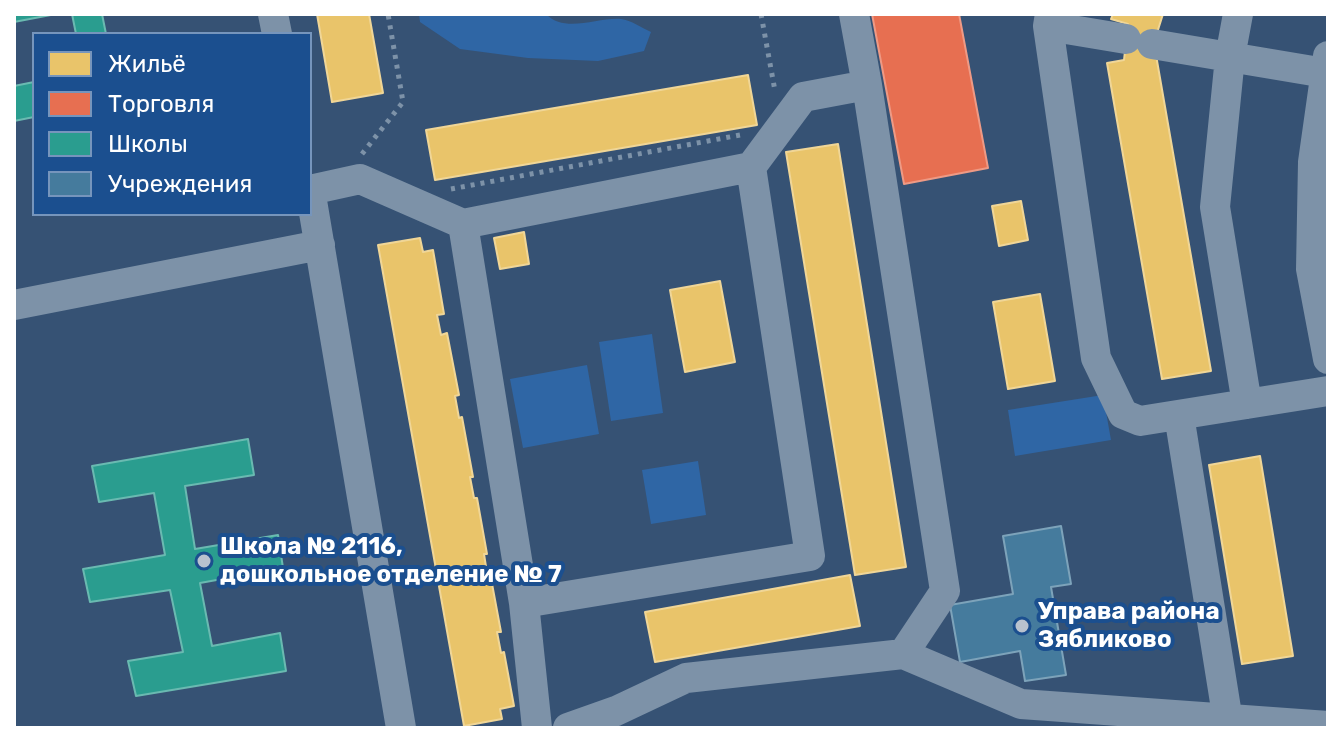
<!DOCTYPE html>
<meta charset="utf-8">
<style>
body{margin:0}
#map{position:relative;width:1342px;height:742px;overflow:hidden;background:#365274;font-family:Rubik,sans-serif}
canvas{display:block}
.frame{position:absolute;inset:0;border:16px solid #fff;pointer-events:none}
.legend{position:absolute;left:32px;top:32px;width:280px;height:184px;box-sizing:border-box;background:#1b4f8f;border:2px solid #7695bc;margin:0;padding:10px 14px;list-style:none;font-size:24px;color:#fff}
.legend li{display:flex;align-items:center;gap:16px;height:40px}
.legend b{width:40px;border:2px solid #7695bc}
</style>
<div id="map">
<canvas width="1342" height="742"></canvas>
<div class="frame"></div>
<ul class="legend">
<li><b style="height:22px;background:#e9c46a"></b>Жильё</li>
<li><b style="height:22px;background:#e76f51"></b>Торговля</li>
<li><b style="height:22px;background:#2a9d8f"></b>Школы</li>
<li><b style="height:22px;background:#457b9d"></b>Учреждения</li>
</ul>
</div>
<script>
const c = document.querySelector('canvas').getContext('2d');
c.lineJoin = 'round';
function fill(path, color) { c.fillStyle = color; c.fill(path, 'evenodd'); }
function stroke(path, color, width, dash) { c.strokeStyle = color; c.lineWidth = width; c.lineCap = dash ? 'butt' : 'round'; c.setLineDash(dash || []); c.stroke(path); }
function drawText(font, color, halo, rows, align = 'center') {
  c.font = font + ' Rubik,sans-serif'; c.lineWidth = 8; c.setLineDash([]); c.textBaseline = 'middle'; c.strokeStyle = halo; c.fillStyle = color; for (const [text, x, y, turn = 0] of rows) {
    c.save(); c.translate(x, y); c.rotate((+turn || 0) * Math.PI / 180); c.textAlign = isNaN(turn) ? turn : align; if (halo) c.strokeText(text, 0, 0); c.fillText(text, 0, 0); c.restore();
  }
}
fill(new Path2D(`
 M419 14H546C565 34 598 17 621 19 631 20 642 28 651 32L644 51 598 61 528 58 460 49 420 22Z
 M652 334 663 413 611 421 599 342Z
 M587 365 599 434 523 448 510 379Z
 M1103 395 1111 440 1015 456 1008 410Z
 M698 461 706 515 651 524 642 470Z`), '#2f66a5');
const homes = new Path2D(`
 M317 14H369L383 93 332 102Z
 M1113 14H1163L1157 33 1156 55 1211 371 1162 379 1107 63 1124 60 1128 24 1111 19Z
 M748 75 757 125 435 180 426 130Z
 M838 144 906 567 855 575 786 152Z
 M1021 201 1028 240 999 246 992 206Z
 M524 232 529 264 500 269 494 238Z
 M420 238 423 252 433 250 444 314 437 315 441 335 447 333 459 395 455 396 459 418 462 417 473 477H470L474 498H477L487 554H484L487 573H490L501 632H497L501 653 504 652 514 706 500 709 502 719 464 726 378 245Z
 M720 281 735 362 685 372 670 290Z
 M1040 294 1055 381 1008 389 993 302Z
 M1260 456 1293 656 1242 664 1209 465Z
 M850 575 860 626 655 662 645 612Z`);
fill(homes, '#e9c46a');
stroke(homes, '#f0d697', 2);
const shops = new Path2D(`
 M872 14H959L988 168 904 184Z`);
fill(shops, '#e76f51');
stroke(shops, '#ee9a85', 2);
const schools = new Path2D(`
 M14 14H56L14 22Z
 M72 14H102L106 34H76Z
 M34 82V117L14 121V86Z
 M248 439 254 475 185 486 195 549 278 535 283 568 200 583 212 646 280 633 286 671 136 696 128 661 183 652 170 590 90 602 83 569 165 555 154 493 99 502 92 466Z`);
fill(schools, '#2a9d8f');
stroke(schools, '#6abab1', 2);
const public = new Path2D(`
 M1061 526 1071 584 1051 587 1066 675 1025 681 1020 651 960 662 950 605 1013 594 1003 536Z`);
fill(public, '#457b9d');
stroke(public, '#7da3ba', 2);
stroke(new Path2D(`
 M761 14 775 91
 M362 154 403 102 388 14
 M451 189 740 135`), '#7d92a8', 5, [4, 6]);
stroke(new Path2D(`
 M273 14 277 34
 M854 14 867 85 945 591 903 654
 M1050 14 1048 26 1096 358 1123 414 1140 421 1328 391
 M1238 14 1230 57 1215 207 1247 404
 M1048 26 1126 39
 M1152 44 1325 73
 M1328 56 1313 162 1311 269 1328 359
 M751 167 803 97 867 85
 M310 189 401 728
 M310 190 360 179 463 224 524 603 537 728
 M463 224 751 167 810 556 524 603
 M14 305 320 245
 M1179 415 1228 721
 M568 728 616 711 686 678 903 654 1021 704 1328 726`), '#7d92a8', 30);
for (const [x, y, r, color] of [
 [204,561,8,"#b9c2ce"],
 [1022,626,8,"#b9c2ce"]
]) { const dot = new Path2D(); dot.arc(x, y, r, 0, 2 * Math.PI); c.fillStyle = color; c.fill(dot); stroke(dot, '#1b4f8f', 3); }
drawText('bold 24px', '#fff', '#1b4f8f', [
 ["Школа № 2116,",220,547],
 ["дошкольное отделение № 7",220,575],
 ["Управа района",1038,612],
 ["Зябликово",1038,640]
], 'left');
</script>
